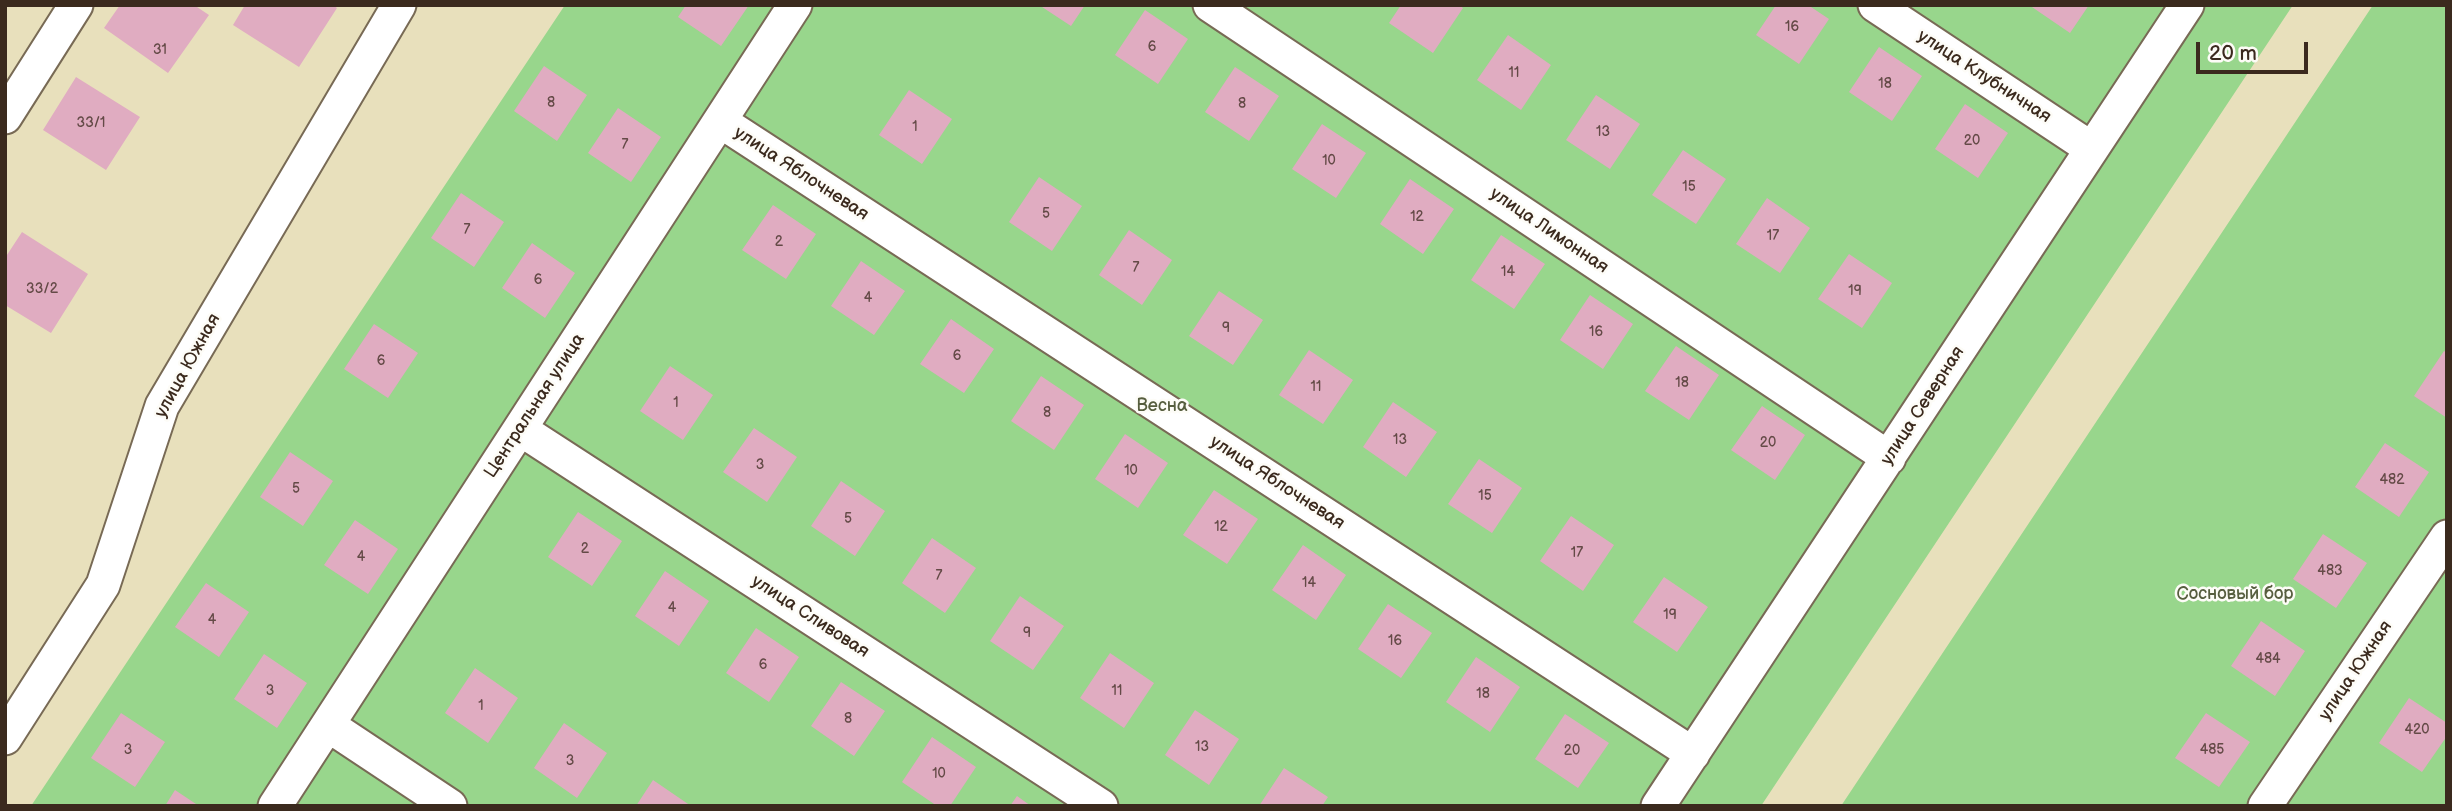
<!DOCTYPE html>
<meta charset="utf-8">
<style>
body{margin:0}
#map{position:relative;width:2452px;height:811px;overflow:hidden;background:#e8e0bc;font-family:"Balsamiq Sans",sans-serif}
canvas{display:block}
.frame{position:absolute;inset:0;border:7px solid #3b2a1e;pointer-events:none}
.scale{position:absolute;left:2196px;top:42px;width:112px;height:32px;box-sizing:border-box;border:4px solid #3b2a1e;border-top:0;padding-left:9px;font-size:21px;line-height:24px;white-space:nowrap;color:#3b2a1e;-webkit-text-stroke:5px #fdfcf7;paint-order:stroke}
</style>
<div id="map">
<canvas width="2452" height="811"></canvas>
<div class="frame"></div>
<div class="scale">20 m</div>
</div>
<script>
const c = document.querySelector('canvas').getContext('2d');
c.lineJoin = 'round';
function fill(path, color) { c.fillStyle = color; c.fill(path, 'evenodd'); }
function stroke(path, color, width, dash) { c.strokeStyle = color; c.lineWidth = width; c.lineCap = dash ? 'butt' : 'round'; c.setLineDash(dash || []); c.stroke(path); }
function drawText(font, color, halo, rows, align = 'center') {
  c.font = font + ' "Balsamiq Sans",sans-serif'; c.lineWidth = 5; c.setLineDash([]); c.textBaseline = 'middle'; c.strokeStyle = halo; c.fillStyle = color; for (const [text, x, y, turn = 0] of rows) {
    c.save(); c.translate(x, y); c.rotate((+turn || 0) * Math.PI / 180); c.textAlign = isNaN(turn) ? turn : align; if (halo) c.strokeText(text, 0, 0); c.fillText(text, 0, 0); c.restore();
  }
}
fill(new Path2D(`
 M565 5H2293L1761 806H31Z
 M2373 5H2447V806H1841Z`), '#98d68c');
fill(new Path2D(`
 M120 5H194L209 15 168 73 104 28Z
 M245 5H333L337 8 299 67 233 25Z
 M686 5H749L721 46 678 17Z
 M1039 5H1085L1071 26Z
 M1401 5H1459L1463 8 1433 53 1389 23Z
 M1776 5H1808L1829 19 1799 64 1756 35Z
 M2029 5H2089L2070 33Z
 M1145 10 1188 39 1158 84 1115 55Z
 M1508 35 1551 65 1521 110 1477 80Z
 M1879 47 1922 76 1892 121 1849 92Z
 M544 66 587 95 557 141 514 111Z
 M1235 67 1279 96 1249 141 1205 112Z
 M76 77 140 117 106 170 43 130Z
 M909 90 952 119 922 164 879 135Z
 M1596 95 1640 124 1610 169 1566 140Z
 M1965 104 2008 133 1978 178 1935 149Z
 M618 108 661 137 631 182 588 153Z
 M1322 124 1366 153 1336 198 1292 169Z
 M1683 150 1726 179 1696 224 1652 195Z
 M1039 177 1082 206 1052 251 1009 222Z
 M1410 179 1454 209 1423 254 1380 224Z
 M461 193 504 222 474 267 431 238Z
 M1767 198 1810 228 1780 273 1736 244Z
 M773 205 816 234 786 279 742 250Z
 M1129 230 1172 260 1142 305 1099 275Z
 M22 232 88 274 51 333 5 305V258Z
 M1501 235 1545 264 1514 309 1471 280Z
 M532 243 575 273 545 318 502 288Z
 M1849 254 1892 283 1862 328 1818 299Z
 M861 261 905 291 874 335 831 306Z
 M1219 291 1263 320 1233 365 1189 336Z
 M1590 295 1633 324 1603 369 1560 340Z
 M951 319 994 349 964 393 920 364Z
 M374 324 418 353 388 398 344 369Z
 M1676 346 1719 375 1689 420 1645 391Z
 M1309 350 1353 380 1323 424 1279 395Z
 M2444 351 2447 353V418L2414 396Z
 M670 366 713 395 683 440 640 411Z
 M1041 376 1084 405 1054 450 1011 421Z
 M1393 402 1437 432 1406 477 1363 447Z
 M1762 406 1805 435 1775 480 1731 450Z
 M754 428 797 457 767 502 723 472Z
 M1125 434 1168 463 1138 508 1095 479Z
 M2385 443 2429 472 2399 517 2355 487Z
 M290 452 333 481 303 526 260 497Z
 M1479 459 1522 488 1492 533 1448 504Z
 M841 481 885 511 855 556 811 526Z
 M1214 490 1258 519 1227 564 1183 535Z
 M578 512 622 541 592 586 548 557Z
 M1571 516 1614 545 1583 591 1540 561Z
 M355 520 398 549 368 594 324 565Z
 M2323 534 2367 563 2336 608 2293 579Z
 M932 538 976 568 945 613 902 583Z
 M1303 545 1346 575 1316 620 1272 590Z
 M665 571 709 601 679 646 635 616Z
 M1664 577 1708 607 1677 652 1633 622Z
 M206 583 249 612 219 657 175 627Z
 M1020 596 1064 626 1033 670 990 641Z
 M1388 604 1432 633 1401 678 1358 649Z
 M2261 621 2305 651 2275 696 2231 666Z
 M756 628 799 657 769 702 726 673Z
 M1110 653 1154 683 1124 728 1080 698Z
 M264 654 307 683 277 728 234 699Z
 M1476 657 1520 687 1490 732 1446 702Z
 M475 668 518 698 488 743 445 713Z
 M841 682 885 711 854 756 811 726Z
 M2409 698 2447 723V736L2422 772 2379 743Z
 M1195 710 1239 739 1209 785 1165 755Z
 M121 713 165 742 135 787 91 758Z
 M2206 713 2250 742 2219 787 2175 758Z
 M1565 714 1609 743 1578 788 1535 759Z
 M564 723 607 753 577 798 534 768Z
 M932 737 976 767 950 806H937L902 782Z
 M1284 768 1328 797 1322 806H1259Z
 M653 780 691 806H636Z
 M175 790 199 806H165Z
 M1017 796 1031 806H1010Z`), '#e0acc1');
const street = new Path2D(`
 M1210 5 1889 458
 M1875 5 2092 149
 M5 117 76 5
 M720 121 1693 754
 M520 429 1101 806
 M328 725 450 806
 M5 738 103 585 162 406 399 5
 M275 806 795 5
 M1658 806 2187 5
 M2265 806 2447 537`);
stroke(street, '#786a55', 37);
stroke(street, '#fff', 33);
drawText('14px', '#644a47', null, [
 ["16",1792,27],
 ["6",1152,47],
 ["31",160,50],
 ["11",1514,73],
 ["18",1885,84],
 ["8",551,103],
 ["8",1242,104],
 ["33/1",91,123],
 ["1",915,127],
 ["13",1603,132],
 ["20",1972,141],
 ["7",625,145],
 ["10",1329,161],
 ["15",1689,187],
 ["5",1046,214],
 ["12",1417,217],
 ["7",467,230],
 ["17",1773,236],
 ["2",779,242],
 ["7",1136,268],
 ["14",1508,272],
 ["6",538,280],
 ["33/2",42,289],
 ["19",1855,291],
 ["4",868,298],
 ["9",1226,328],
 ["16",1596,332],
 ["6",957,356],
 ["6",381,361],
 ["18",1682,383],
 ["11",1316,387],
 ["1",676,403],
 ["8",1047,413],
 ["13",1400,440],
 ["20",1768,443],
 ["3",760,465],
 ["10",1131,471],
 ["482",2392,480],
 ["5",296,489],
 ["15",1485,496],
 ["5",848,519],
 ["12",1221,527],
 ["2",585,549],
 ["17",1577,553],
 ["4",361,557],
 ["483",2330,571],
 ["7",939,576],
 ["14",1309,583],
 ["4",672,608],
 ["19",1670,615],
 ["4",212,620],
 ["9",1027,633],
 ["16",1395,641],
 ["484",2268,659],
 ["6",763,665],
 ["3",270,691],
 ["11",1117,691],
 ["18",1483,694],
 ["1",481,706],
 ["8",848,719],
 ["420",2417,730],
 ["13",1202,747],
 ["3",128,750],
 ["485",2212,750],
 ["20",1572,751],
 ["3",570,761],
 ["10",939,774]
]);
drawText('18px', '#3b2a1e', '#fdfcf7', [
 ["улица Клубничная",1984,77,33],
 ["улица Яблочневая",801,174,33],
 ["улица Лимонная",1549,231,34],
 ["улица Южная",188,366,-61],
 ["Центральная улица",535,406,-57],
 ["улица Северная",1923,406,-57],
 ["улица Яблочневая",1277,483,33],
 ["улица Сливовая",810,617,33],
 ["улица Южная",2356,671,-56]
]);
drawText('18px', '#575e3f', '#fdfcf7', [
 ["Весна",1162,406],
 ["Сосновый бор",2235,594]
]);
</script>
